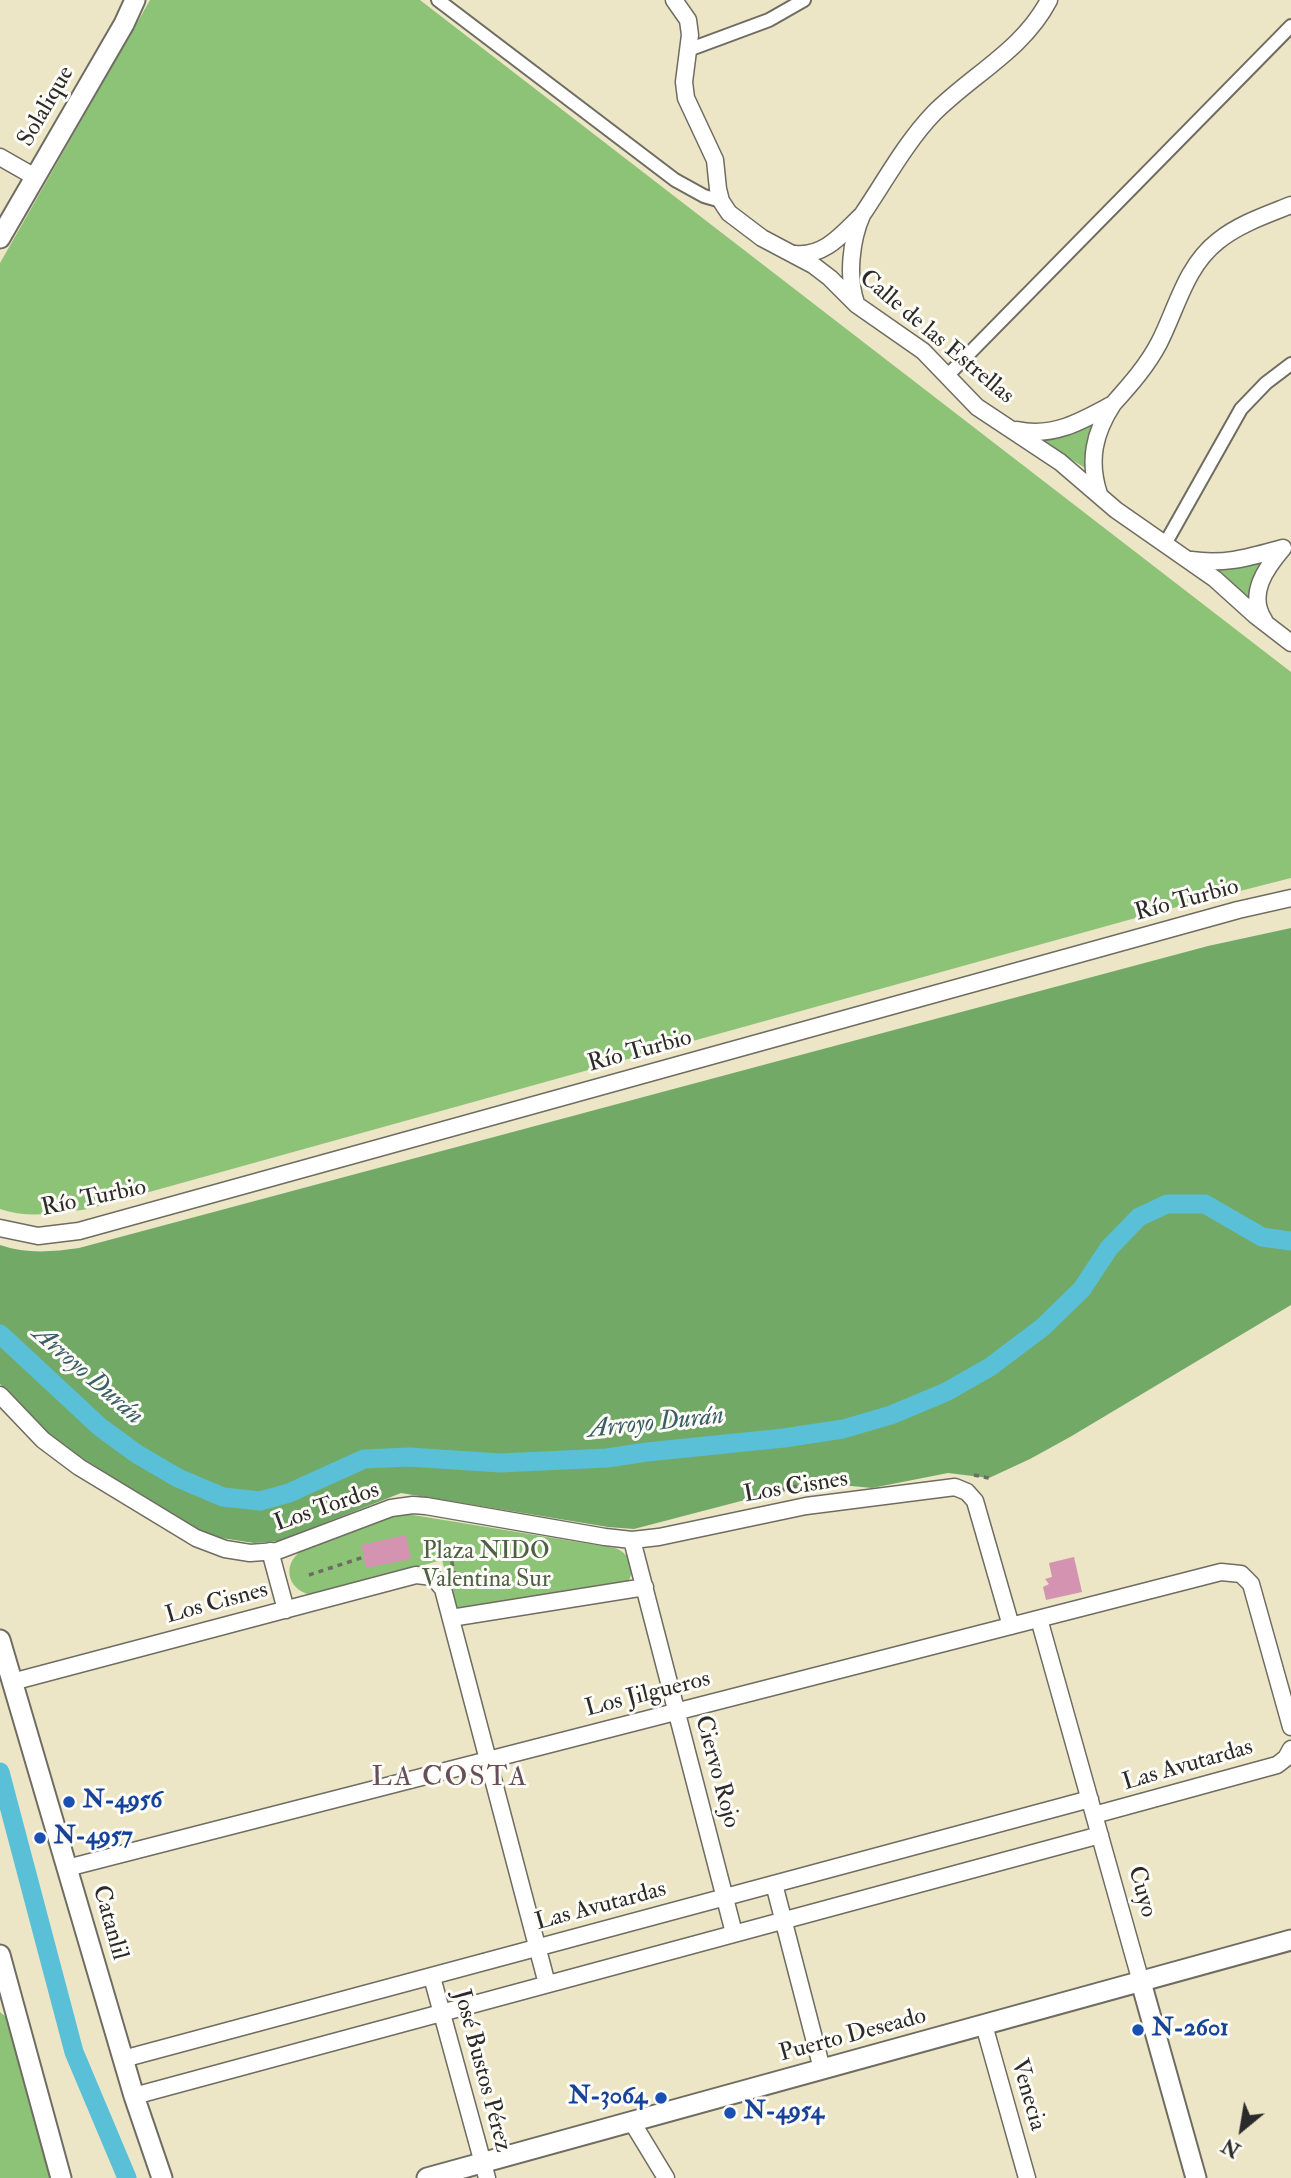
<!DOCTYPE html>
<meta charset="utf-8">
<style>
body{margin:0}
#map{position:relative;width:1291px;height:2178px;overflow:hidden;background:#ece6c7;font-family:"IM FELL Double Pica",serif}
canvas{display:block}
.north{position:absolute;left:1207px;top:2094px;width:70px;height:70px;-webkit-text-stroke:5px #fdfcf7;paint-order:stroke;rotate:210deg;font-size:19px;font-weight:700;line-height:28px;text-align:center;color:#2b2b2b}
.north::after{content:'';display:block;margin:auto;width:24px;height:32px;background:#2b2b2b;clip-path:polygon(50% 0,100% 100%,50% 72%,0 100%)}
</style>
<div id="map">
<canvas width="1291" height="2178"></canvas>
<div class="north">N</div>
</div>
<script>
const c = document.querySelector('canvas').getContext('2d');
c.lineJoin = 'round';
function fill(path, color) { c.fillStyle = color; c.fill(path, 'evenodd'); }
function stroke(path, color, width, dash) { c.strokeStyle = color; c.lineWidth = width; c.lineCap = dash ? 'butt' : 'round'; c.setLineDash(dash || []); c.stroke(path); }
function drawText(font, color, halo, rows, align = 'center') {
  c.font = font + ' "IM FELL Double Pica",serif'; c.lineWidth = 6; c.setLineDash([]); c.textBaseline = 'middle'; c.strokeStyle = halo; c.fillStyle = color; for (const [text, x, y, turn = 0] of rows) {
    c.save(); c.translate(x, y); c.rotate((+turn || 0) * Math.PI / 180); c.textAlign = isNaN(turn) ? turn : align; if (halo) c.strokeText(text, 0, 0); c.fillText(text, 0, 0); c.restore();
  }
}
fill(new Path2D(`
 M150 0H420L1291 672V878L1150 914 88 1209C59 1213 28 1219 0 1209V263Z
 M1096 420 1087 443 1085 468 1039 439C1062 437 1077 431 1096 420Z
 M1264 560 1252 587 1249 598 1218 569 1244 567Z
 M407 1514 615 1548C630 1553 637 1570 627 1583L459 1609 453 1601 442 1560 315 1595C289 1594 280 1566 301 1551L389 1517Z
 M0 2012 6 2017 9 2023 51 2178H0Z`), '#8dc376');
fill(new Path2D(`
 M1291 928V1305L1070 1437 1030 1459 989 1478 948 1473 872 1488 820 1483 806 1484 634 1529 608 1527 401 1493 279 1541 254 1543 215 1537 194 1528 66 1448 42 1428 0 1384V1245C26 1254 52 1252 79 1248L1208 946Z`), '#72a967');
stroke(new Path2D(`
 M0 1334 100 1427 137 1454 178 1478 223 1497 260 1501 289 1493 364 1459 409 1457 500 1463 607 1458 647 1452 784 1438 843 1429 891 1415 946 1392 990 1367 1043 1327 1082 1289 1109 1248 1139 1217 1167 1204H1205L1262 1237 1291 1241
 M0 1772 74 2052 127 2178`), '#59c0d7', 19);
fill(new Path2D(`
 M406 1535 411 1559 366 1568 361 1545Z
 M1074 1557 1082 1592 1046 1600 1043 1587 1049 1584 1045 1579 1052 1577 1049 1563Z`), '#d493b1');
const pedestrian = new Path2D(`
 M438 0 675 180 704 196 721 201
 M688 50 769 20 804 0
 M947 376 1291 26
 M1165 544 1241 409 1266 383 1291 364`);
const minor = new Path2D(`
 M674 0 688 20 690 35 684 82 686 98 715 160 718 189 721 201 729 213 762 238 813 265 830 278 857 305 923 351 977 407 1060 462 1116 510 1215 579 1256 616 1291 643
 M0 157 35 177
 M862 215C885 181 906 142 934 113 973 74 1023 50 1049 0
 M795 254C825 257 843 233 862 215 851 240 847 277 856 303
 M1113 404C1130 385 1147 366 1159 343 1177 308 1185 267 1218 241 1239 224 1266 215 1291 205
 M1017 430C1053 438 1082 421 1113 404 1094 433 1088 461 1099 494
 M1191 560C1226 565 1250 557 1283 548 1266 568 1247 594 1264 620
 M0 1228 38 1236 79 1231 1238 910 1291 898
 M0 1395 43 1440 79 1467 196 1538 225 1549 250 1553 277 1551 391 1508 413 1505 426 1506 605 1537 632 1540 659 1537 806 1506 955 1487 967 1492 975 1501 1011 1626
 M632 1540 734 1933
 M270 1551 286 1610
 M451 1618 645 1587
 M1039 1619 1141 1982
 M12 1682 416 1575 433 1577 443 1589 547 1984
 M1094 1815 1277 1765 1286 1758 1291 1749
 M67 1868 1221 1572 1241 1574 1251 1584 1291 1727
 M774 1884 822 2069
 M432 1977 487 2178
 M984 2025 1027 2178
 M123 2059 1090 1799
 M134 2096 1100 1835
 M632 2122 666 2178`);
const tertiary = new Path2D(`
 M0 238 124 24 135 0
 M0 1640 134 2096 162 2178
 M0 1955 61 2178
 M1141 1982 1196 2178
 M427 2178 1291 1940`);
stroke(pedestrian, '#6f6c62', 16);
stroke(minor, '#6f6c62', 19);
stroke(tertiary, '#6f6c62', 23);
stroke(new Path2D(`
 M974 1475 989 1478
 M744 1500 806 1484 832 1485
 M426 1559 443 1554 451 1558 455 1576
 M309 1575 364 1557`), '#6f6c62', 3.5, [5, 5]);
stroke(pedestrian, '#fff', 12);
stroke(minor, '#fff', 16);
stroke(tertiary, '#fff', 19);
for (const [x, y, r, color] of [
 [69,1802,7,"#1a4fb4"],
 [40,1838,7,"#1a4fb4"],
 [1138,2030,7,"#1a4fb4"],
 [661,2098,7,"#1a4fb4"],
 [730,2113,7,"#1a4fb4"]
]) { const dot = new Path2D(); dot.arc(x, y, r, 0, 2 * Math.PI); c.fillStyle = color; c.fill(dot); stroke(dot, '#fdfcf7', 2.5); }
drawText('24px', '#2b2b2b', '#fdfcf7', [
 ["Solalique",47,107,-60],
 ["Calle de las Estrellas",936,338,40],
 ["Río Turbio",1187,901,-15],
 ["Río Turbio",640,1052,-15],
 ["Río Turbio",94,1199,-12],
 ["Los Cisnes",796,1488,-9],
 ["Los Tordos",327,1508,-19],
 ["Los Cisnes",217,1604,-15],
 ["Los Jilgueros",648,1695,-14],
 ["Las Avutardas",1188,1766,-16],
 ["Ciervo Rojo",716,1772,75],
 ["Cuyo",1141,1892,74],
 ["Las Avutardas",601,1907,-15],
 ["Catanlil",109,1923,74],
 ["Puerto Deseado",853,2036,-15],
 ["José Bustos Pérez",481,2071,75],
 ["Venecia",1027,2095,74]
]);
drawText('24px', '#4d6045', '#fdfcf7', [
 ["Plaza NIDO",486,1553],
 ["Valentina Sur",486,1581]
]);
drawText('bold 24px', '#164399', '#fdfcf7', [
 ["N-4956",83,1802],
 ["N-4957",54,1838],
 ["N-2601",1152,2030],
 ["N-3064",647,2098,"right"],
 ["N-4954",744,2113]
], 'left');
drawText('italic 26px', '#3b5f67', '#fdfcf7', [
 ["Arroyo Durán",87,1376,41],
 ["Arroyo Durán",656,1424,-6]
]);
c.letterSpacing = '2px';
drawText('28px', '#664f5a', '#fdfcf7', [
 ["LA COSTA",450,1779]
]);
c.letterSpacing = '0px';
</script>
